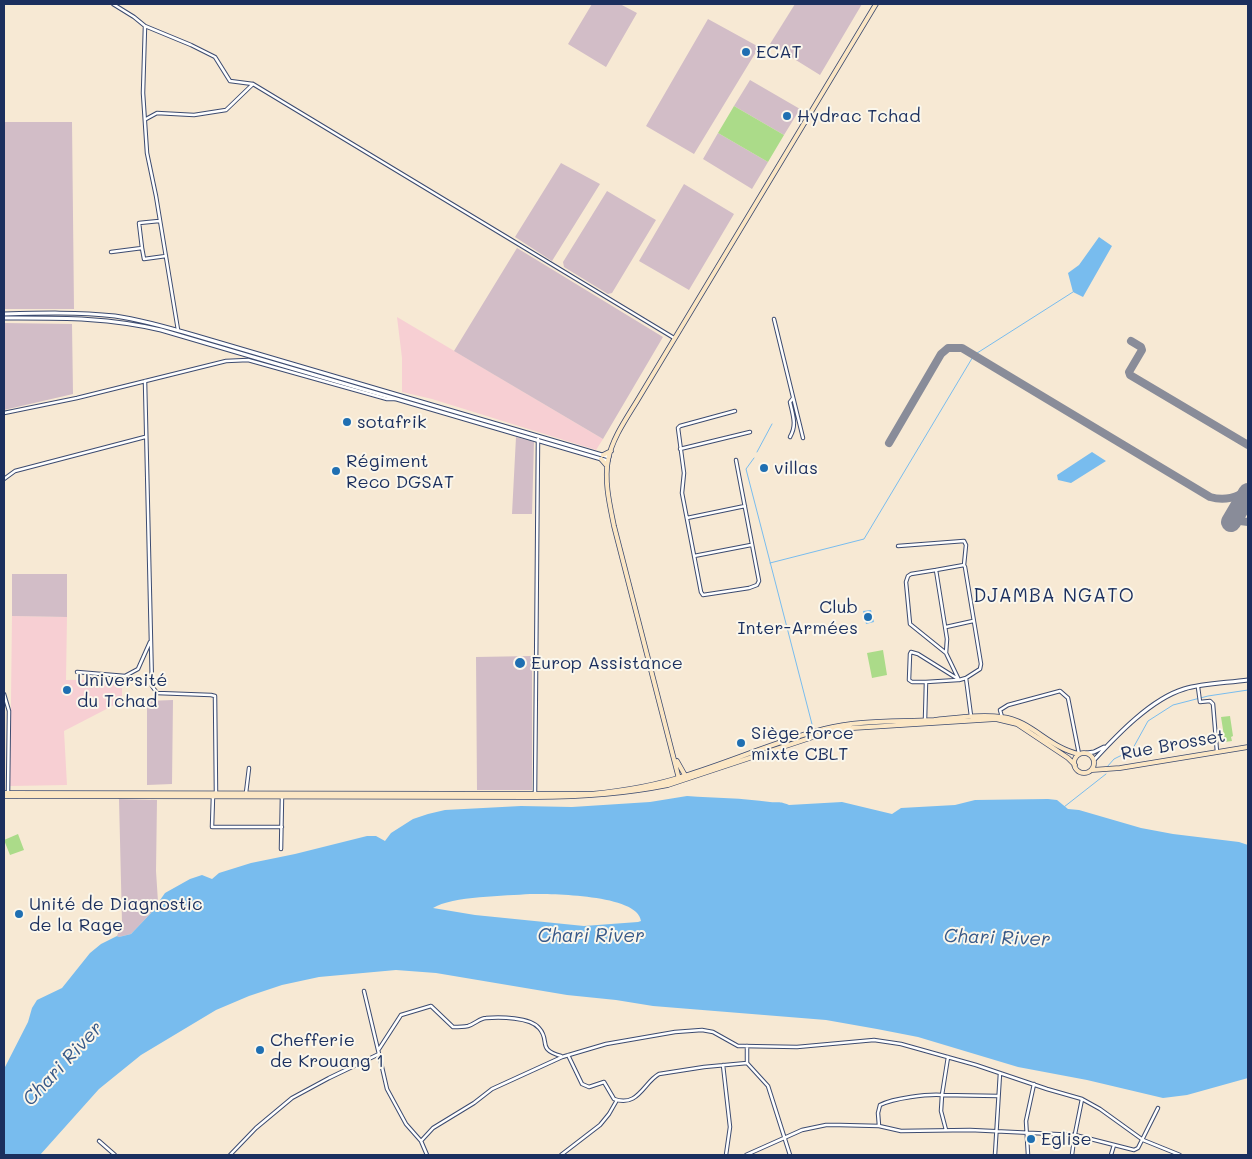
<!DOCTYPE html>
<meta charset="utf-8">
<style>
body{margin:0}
#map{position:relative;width:1252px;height:1159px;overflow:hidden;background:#f7e9d4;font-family:Mali,sans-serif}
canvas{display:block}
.frame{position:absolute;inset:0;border:5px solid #1b2f5e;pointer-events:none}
</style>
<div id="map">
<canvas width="1252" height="1159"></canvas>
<div class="frame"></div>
</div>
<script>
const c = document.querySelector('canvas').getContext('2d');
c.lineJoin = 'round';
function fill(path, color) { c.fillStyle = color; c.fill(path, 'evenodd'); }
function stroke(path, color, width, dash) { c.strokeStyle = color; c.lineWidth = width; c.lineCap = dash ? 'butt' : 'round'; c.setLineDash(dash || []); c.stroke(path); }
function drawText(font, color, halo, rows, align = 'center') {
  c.font = font + ' Mali,sans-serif'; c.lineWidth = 4; c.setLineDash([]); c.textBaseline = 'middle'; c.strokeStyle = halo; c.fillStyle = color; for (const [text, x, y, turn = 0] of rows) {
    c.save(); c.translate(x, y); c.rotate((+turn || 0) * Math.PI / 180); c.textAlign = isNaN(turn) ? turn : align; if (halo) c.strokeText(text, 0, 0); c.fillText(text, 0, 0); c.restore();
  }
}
fill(new Path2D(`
 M397 317 603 439 596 450 432 399 402 392V358Z
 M12 616 67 617 66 680 122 679V701L64 731 67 785 10 786Z`), '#f7cfd3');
fill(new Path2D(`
 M592 4H620L637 13 606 67 568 44Z
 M795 4H862L820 75 770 44Z
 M708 19 759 47 694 154 646 126Z
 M750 80 800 109 784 135 734 106Z
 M4 122H72L74 309H4Z
 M718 133 768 162 752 189 703 159Z
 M561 163 600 184 552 261 515 237Z
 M684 184 734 214 689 290 639 261Z
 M607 191 656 220 612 293 608 294 564 267 563 262Z
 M517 248 663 337 603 439 454 351Z
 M4 323 72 324 73 394 4 410Z
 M516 437 534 442 532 514H512Z
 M12 574H67V617L12 616Z
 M532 656V790H477L476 657Z
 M173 700 172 784 147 785V701Z
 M119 799 157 800 156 871 158 902 151 913 131 934 119 937 117 936 122 923Z`), '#d2bdc7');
fill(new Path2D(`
 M734 106 784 135 768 162 718 133Z
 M883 650 887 675 872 678 867 653Z
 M1230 716 1233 736 1231 737 1232 741 1225 742 1221 717Z
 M18 834 24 850 10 855 4 840Z`), '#abdb89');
fill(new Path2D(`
 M1099 237 1112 246 1083 297 1073 292 1068 273 1079 265Z
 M1092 452 1106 461 1071 483 1058 480 1057 475Z
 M871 610 874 622 866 624 863 611Z
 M687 796C715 798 742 798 770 802 780 803 779 801 789 805L842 802 892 814 901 808 955 805 975 800 1048 799 1057 800 1068 809 1079 810 1141 828 1173 834 1239 842 1248 845V1078L1187 1095 1163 1098 1087 1080 1018 1067 918 1037 877 1029 826 1020 653 1006 616 1000 567 995 436 973 396 970 319 977 282 985 249 996 216 1010 141 1055 99 1089 40 1155H4V1069L28 1022 32 1008 37 1000 62 988 90 953 101 944 117 936 119 937 131 934 151 913 165 893 190 879 202 875 212 879 219 873 251 863 295 854 367 836H376L385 841 391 833 413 819 428 814 445 810 521 806 572 807 650 802ZM530 894C550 894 638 894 641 921L638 922 584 926 475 915 433 908C452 896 506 896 530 894Z`), '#78bcee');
stroke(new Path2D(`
 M757 452 772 424
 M754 458 746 469 813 728
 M770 563 864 539 974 355 1073 292
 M1107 767 1114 759 1132 750 1148 721 1173 705 1208 696 1248 690
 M1064 807 1106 774`), '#78bcee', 1);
stroke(new Path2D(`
 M1131 341 1141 347 1142 350 1129 372 1130 375 1248 445
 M889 443 941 354 948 348H962L1210 497C1224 501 1238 498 1248 489
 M1244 497 1236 502 1233 513 1240 521 1248 522`), '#898c99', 8);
stroke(new Path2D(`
 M1231 522 1248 493`), '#898c99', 20);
const minor = new Path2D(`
 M113 4 134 17 145 26 191 45 215 57 230 81 253 84 674 338
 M145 26 143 93 147 153 156 196 178 330
 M146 119 157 113 194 115 226 110 253 84
 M142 248 139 223 159 221
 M111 252 142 248 144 259 166 256
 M774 319 803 438
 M145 381 152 686 157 693 211 695 215 696 216 793
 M735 411 680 426 678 428 684 473 682 493 701 592 703 595 749 588 757 585 759 581 736 460
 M4 413 77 398 226 361 248 360 387 399H395
 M790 437C797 425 793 416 790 402L793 398
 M680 449 750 432
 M4 479 15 471 145 437
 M687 518 745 506
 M898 546 964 541 966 545 964 565
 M694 556 751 545
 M936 570 964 565 965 567 981 664 980 669 966 678
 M946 627 973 621
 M946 653 947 639 936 570 911 574 908 576 906 582 910 624 946 653 959 680 966 678 971 716
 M77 672 125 676 138 669 150 642
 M926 682H912L909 680 910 654 911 652 918 654 958 679
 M1198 687 1200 702 1210 701 1213 704 1217 752
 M4 694 9 711 8 793
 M1002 717 1000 710 1008 705 1060 691 1068 698 1079 754
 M925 720 926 682 958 680
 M246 793 249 768
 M535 793 538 439
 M213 796 212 827H282
 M281 849 282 796
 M747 1046V1063L768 1086 790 1155
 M379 1049 401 1015 431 1006 453 1027C458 1027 463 1027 468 1026 475 1024 480 1018 486 1018 500 1017 530 1017 539 1028 551 1041 536 1049 561 1056
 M379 1054 387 1089 406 1124 421 1141 427 1155
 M568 1055 582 1084 589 1087 604 1082 614 1099C638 1108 644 1082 659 1074L704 1067 747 1063
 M948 1057 942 1095 998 1096
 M723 1065 730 1127 726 1155
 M879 1126 878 1113 880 1105C894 1098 927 1094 942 1095L941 1111 946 1130
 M99 1141 115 1155
 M421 1141 433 1128 474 1103 492 1089 562 1057 606 1044 675 1032 702 1030 713 1032 738 1046H743L797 1047 874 1040 901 1044 976 1065 1047 1089 1082 1099 1100 1109 1143 1140 1180 1155
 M230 1155 256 1128 292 1098 329 1078 379 1054 364 991
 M561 1155 600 1125 609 1114 617 1100
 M746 1155 802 1130 826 1125H840L879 1126 901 1131 970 1130 1075 1135 1134 1150 1138 1148 1158 1108
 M995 1155 1000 1073
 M1028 1155 1026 1121 1034 1084
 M1072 1155 1074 1139 1082 1099
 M1111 1155 1114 1145`);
const tertiary = new Path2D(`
 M4 314C41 313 78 312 115 316 143 320 170 328 197 336L609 457
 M4 318C58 318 107 317 161 330L608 461
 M1087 753 1094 752 1104 747
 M1094 760C1117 735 1151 699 1184 689 1204 683 1227 683 1248 680`);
const secondary = new Path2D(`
 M603 455 611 451
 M601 459 607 466
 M1074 763a10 10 0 1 1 20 0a10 10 0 1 1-20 0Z
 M677 761 686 777
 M1092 770 1120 768 1248 747
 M679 779 614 526C610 506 604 482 608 460 612 439 626 419 637 401L876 4
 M4 793 591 794C622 791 654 786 684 776 731 762 776 741 824 729 859 720 898 722 934 720 956 718 980 714 1002 717 1031 720 1049 748 1079 754
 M4 796 535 797C580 797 623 794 668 785L837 729 996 719 1017 724 1068 758 1075 765`);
stroke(minor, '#3c4b70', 4.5);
stroke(tertiary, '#3c4b70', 5);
stroke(secondary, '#3c4b70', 5.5);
stroke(minor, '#fff', 2.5);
stroke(tertiary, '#fff', 3);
stroke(secondary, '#fbe6c4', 4);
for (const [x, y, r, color] of [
 [746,52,5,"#1f6fb2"],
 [787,116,5,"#1f6fb2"],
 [347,422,5,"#1f6fb2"],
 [764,468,5,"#1f6fb2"],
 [336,471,5,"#1f6fb2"],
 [868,617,5,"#1f6fb2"],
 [520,663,6,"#1f6fb2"],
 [67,690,5,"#1f6fb2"],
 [741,743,5,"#1f6fb2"],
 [19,914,5,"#1f6fb2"],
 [260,1050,5,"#1f6fb2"],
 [1031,1139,5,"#1f6fb2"]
]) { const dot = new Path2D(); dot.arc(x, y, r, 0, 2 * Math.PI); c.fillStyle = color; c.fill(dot); stroke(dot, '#fbf7ec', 2); }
drawText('18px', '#1b2f5e', '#fbf7ec', [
 ["ECAT",756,52],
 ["Hydrac Tchad",797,116],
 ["sotafrik",357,422],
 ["Régiment",346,461],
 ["Reco DGSAT",346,482],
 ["villas",774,468],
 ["Club",858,607,"right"],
 ["Inter-Armées",858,628,"right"],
 ["Europ Assistance",531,663],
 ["Université",77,680],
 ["du Tchad",77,701],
 ["Siège force",751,733],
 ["mixte CBLT",751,754],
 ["Unité de Diagnostic",29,904],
 ["de la Rage",29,925],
 ["Chefferie",270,1040],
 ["de Krouang 1",270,1061],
 ["Eglise",1041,1139]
], 'left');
drawText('18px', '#1b2f5e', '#fbf7ec', [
 ["Rue Brosset",1173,745,-10]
]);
c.letterSpacing = '1px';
drawText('19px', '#1b2f5e', '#fbf7ec', [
 ["DJAMBA NGATO",1054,596]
]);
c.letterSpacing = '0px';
drawText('italic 19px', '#375989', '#fbf7ec', [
 ["Chari River",591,936],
 ["Chari River",997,938,2],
 ["Chari River",63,1064,-47]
]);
</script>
